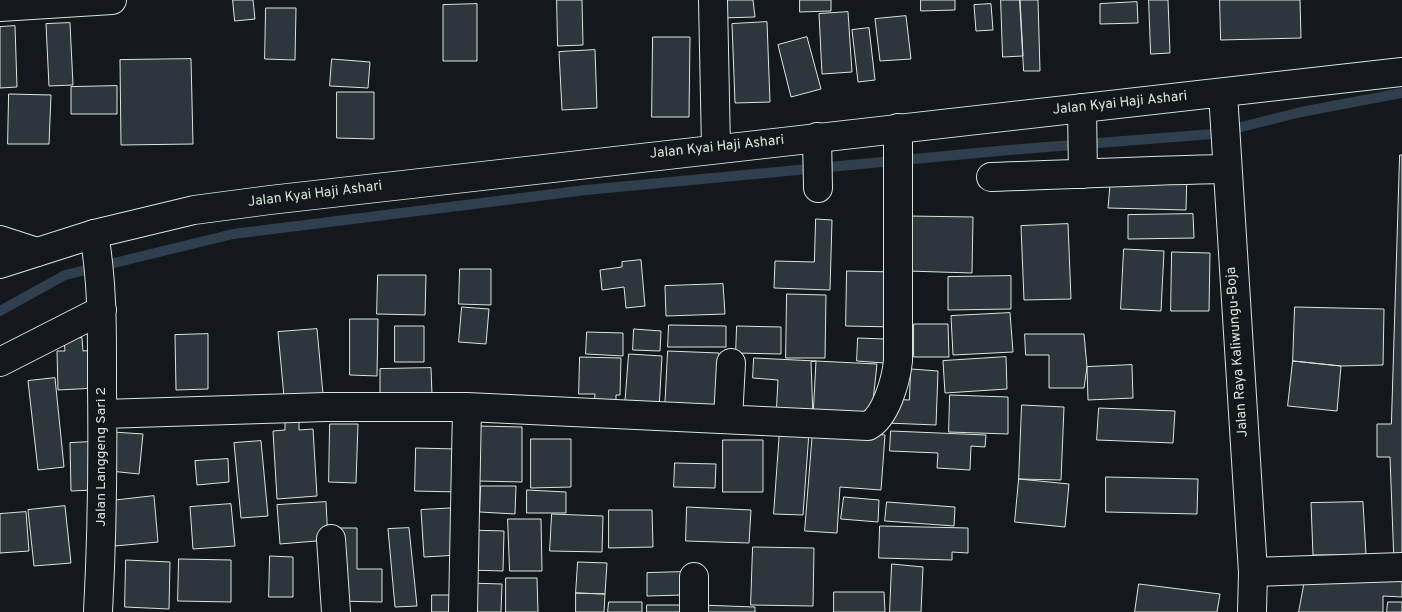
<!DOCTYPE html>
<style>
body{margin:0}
canvas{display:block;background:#14181c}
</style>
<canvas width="1402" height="612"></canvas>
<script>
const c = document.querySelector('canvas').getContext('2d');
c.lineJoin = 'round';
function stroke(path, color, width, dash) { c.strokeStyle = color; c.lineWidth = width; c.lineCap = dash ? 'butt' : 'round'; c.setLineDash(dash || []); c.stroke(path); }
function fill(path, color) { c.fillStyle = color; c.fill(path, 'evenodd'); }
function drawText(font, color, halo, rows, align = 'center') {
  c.font = font + ' Overpass,sans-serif'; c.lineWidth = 4; c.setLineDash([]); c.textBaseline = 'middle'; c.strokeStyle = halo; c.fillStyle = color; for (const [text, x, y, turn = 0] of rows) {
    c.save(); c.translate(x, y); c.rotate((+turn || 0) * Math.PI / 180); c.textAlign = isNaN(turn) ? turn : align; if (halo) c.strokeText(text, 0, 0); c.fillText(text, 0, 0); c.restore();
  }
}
stroke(new Path2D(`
 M0 311 65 275 233 234 586 190 1009 150 1213 134 1301 112 1402 93`), '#2f3f4d', 10);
const building = new Path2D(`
 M233 0H253L255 19 235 21Z
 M557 0H582L583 45 558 46Z
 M721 0H753L755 17 722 18Z
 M800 0H831V11L800 12Z
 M921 0H955V10L921 11Z
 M1001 0H1020L1023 56 1003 57Z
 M1020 0H1038L1040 71H1024Z
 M1149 0H1168L1170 53 1151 54Z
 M1220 0H1300L1301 38 1221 40Z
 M1137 2 1138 23 1100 24V4Z
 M477 4V61H443V5Z
 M991 4 993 30 976 31 974 5Z
 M266 8H296L295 60 265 59Z
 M848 12 852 72 822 74 819 14Z
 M906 16 911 59 880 61 875 19Z
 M767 22 770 102 735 103 732 24Z
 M70 23 73 85 49 86 46 24Z
 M15 26 17 87 0 88V27Z
 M869 28 875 80 858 82 852 30Z
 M653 37H690L689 117H652Z
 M807 37 821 89 791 97 778 45Z
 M595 50 597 108 562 110 559 52Z
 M191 59 193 144 121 145 120 60Z
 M332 59 370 62 368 88 330 86Z
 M117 86V114H71V87Z
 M337 92H374V139L337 138Z
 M9 94 51 95 49 144H8Z
 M1400 155H1402V563H1394L1390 457H1377V424H1391Z
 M1187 171 1186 210 1108 208 1111 173Z
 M1193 214 1194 238 1128 239V215Z
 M908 216 973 217 972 273 907 271Z
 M816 219 832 220 830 290 774 288 775 261 814 262Z
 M1068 224 1071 299 1024 300 1021 226Z
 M1124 249 1164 251 1161 311 1121 309Z
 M1172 252 1210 253 1209 311H1171Z
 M641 260 645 306 626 308 624 287 602 290 600 270 622 267V262Z
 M460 269H491V305L459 304Z
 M847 271 896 272 895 327 846 326Z
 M378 275H426L425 315 377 314Z
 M1011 276V309L948 310V277Z
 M723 284 725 314 666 316 665 286Z
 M787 294 826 295 825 358H786Z
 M462 307 489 309 486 344 459 342Z
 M1295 307 1384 309 1383 365 1341 366 1293 361Z
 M1010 313 1013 352 953 355 951 316Z
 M350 319H378L377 376 350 375Z
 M914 324H948L949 357H914Z
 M669 325 726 326V347H668Z
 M395 326H424V362H395Z
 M737 326 781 327V354L736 353Z
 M317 329 323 394 284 397 278 332Z
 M634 329 661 331 660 351 633 350Z
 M587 332 623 333V356L586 354Z
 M208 334V389L176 390 175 335Z
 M1025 334H1084L1087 367 1084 388H1049V355H1026Z
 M82 338 83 351 95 350 97 388 58 390 57 351H65L64 339Z
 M858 338 885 339 884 363 857 361Z
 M668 351 719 353 717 412 665 410Z
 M629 354 662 356 659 409 625 406Z
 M580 357 621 358 620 395H616V408L594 407 595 394H579Z
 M1006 357 1007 389 945 393 943 361Z
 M754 358 816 361 813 418 776 417 778 380 753 378Z
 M816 361 877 364 871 420 813 418 811 362Z
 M1293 361 1341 366 1337 411 1288 406Z
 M1132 365 1133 398 1088 400 1087 367Z
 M431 368 432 395H380V369Z
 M911 369 938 371 936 425 887 423 888 399 909 400Z
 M55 378 64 467 38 470 28 381Z
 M950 395 1008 397V434L949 432Z
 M1022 405 1064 407 1061 480 1019 479Z
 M1099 408 1175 411 1173 443 1097 440Z
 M299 419V430L313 429 317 496 277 499 273 431 285 430V420Z
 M330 424H358L356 483 329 482Z
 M478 426 522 427V482L477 481Z
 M780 429 809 432 803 515 774 514Z
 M813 430 885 435 881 490 840 487 837 533 805 531Z
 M891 431 986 435 985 447 971 446 970 470 937 468 938 453 890 451Z
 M113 432 143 434 139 474 110 471Z
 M531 439H571V487L531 488Z
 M723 440H763V492H723Z
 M261 441 268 516 241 518 234 443Z
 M91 442 93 490 71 491 70 443Z
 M416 448 457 449V492L415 491Z
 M228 459 229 482 197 485 195 461Z
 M675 463 716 464 715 488 674 487Z
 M1106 477 1198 479 1197 514 1106 512Z
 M1019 479 1069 484 1065 527 1015 522Z
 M481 486H516L515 514 480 512Z
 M527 490 566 492V513H527Z
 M154 496 158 542 115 546 110 501Z
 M844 497 879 500 878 522 841 519Z
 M326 502 328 540 280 544 277 505Z
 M887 502 955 507 954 526 885 521Z
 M1363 502 1366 555H1313L1311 503Z
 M231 504 235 546 193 549 190 507Z
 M65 506 71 563 34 566 28 510Z
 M687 507 751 510 749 543 686 541Z
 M456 508 459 555 424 557 421 510Z
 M609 510H652L653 547 609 548Z
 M26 512 29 551 0 553V514Z
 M552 514 603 516 602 552 550 551Z
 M508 519H541L542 571H510Z
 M880 526 968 528V553L952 552V560L879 558Z
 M338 528H357V569H382V602L337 601Z
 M409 528 417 606 395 607 388 529Z
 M469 530 504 531 503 571 468 570Z
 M753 547 814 548 813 606 751 605Z
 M270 556 293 557V597H269Z
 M179 559 231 560V602L178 601Z
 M126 560 170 562 169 609 125 607Z
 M578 562 607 563 605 594 576 593Z
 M892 564 923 567 921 612H890Z
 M1307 569H1402V597L1383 596V612H1299Z
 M683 572V595L647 596V573Z
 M506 578H537L538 612H506Z
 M468 583 502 584 501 612H467Z
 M1139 584 1220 594 1217 612H1135Z
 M834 592H884L885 612H834Z
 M576 593 605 594 604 612H576Z
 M432 595H455L456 612H432Z
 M609 602H642V612H608Z
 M1388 602H1402V612H1387Z
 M647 605H682V612H647Z
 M700 605 755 607V612H699Z`);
fill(building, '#2c363c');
stroke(building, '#d8e6dc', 1);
const minor = new Path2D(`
 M713 0 716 148
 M0 7 112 0
 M1082 108 1083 174
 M817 137 818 188
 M991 177C1069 175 1147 170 1226 169
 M94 234C103 285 102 336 102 387 103 462 102 537 98 612
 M0 240 37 252
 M0 362 102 310
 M103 414 326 407H467L868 426C886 417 896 380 898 361V128
 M728 419 731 363
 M331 539 336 612
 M1253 572 1402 567
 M694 577V612
 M463 612 467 407`);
const major = new Path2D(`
 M1223 93 1253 572 1252 612
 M0 264 94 234 194 210 270 200 1402 72`);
stroke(minor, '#d8e6dc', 30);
stroke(major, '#d8e6dc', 30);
stroke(minor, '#14181c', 28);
stroke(major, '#14181c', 28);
drawText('14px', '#d8e6dc', '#14181c', [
 ["Jalan Kyai Haji Ashari",1120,104,-6],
 ["Jalan Kyai Haji Ashari",717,148,-6],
 ["Jalan Kyai Haji Ashari",315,195,-7],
 ["Jalan Raya Kaliwungu-Boja",1238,352,-94],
 ["Jalan Langgeng Sari 2",102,457,-90]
]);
</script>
